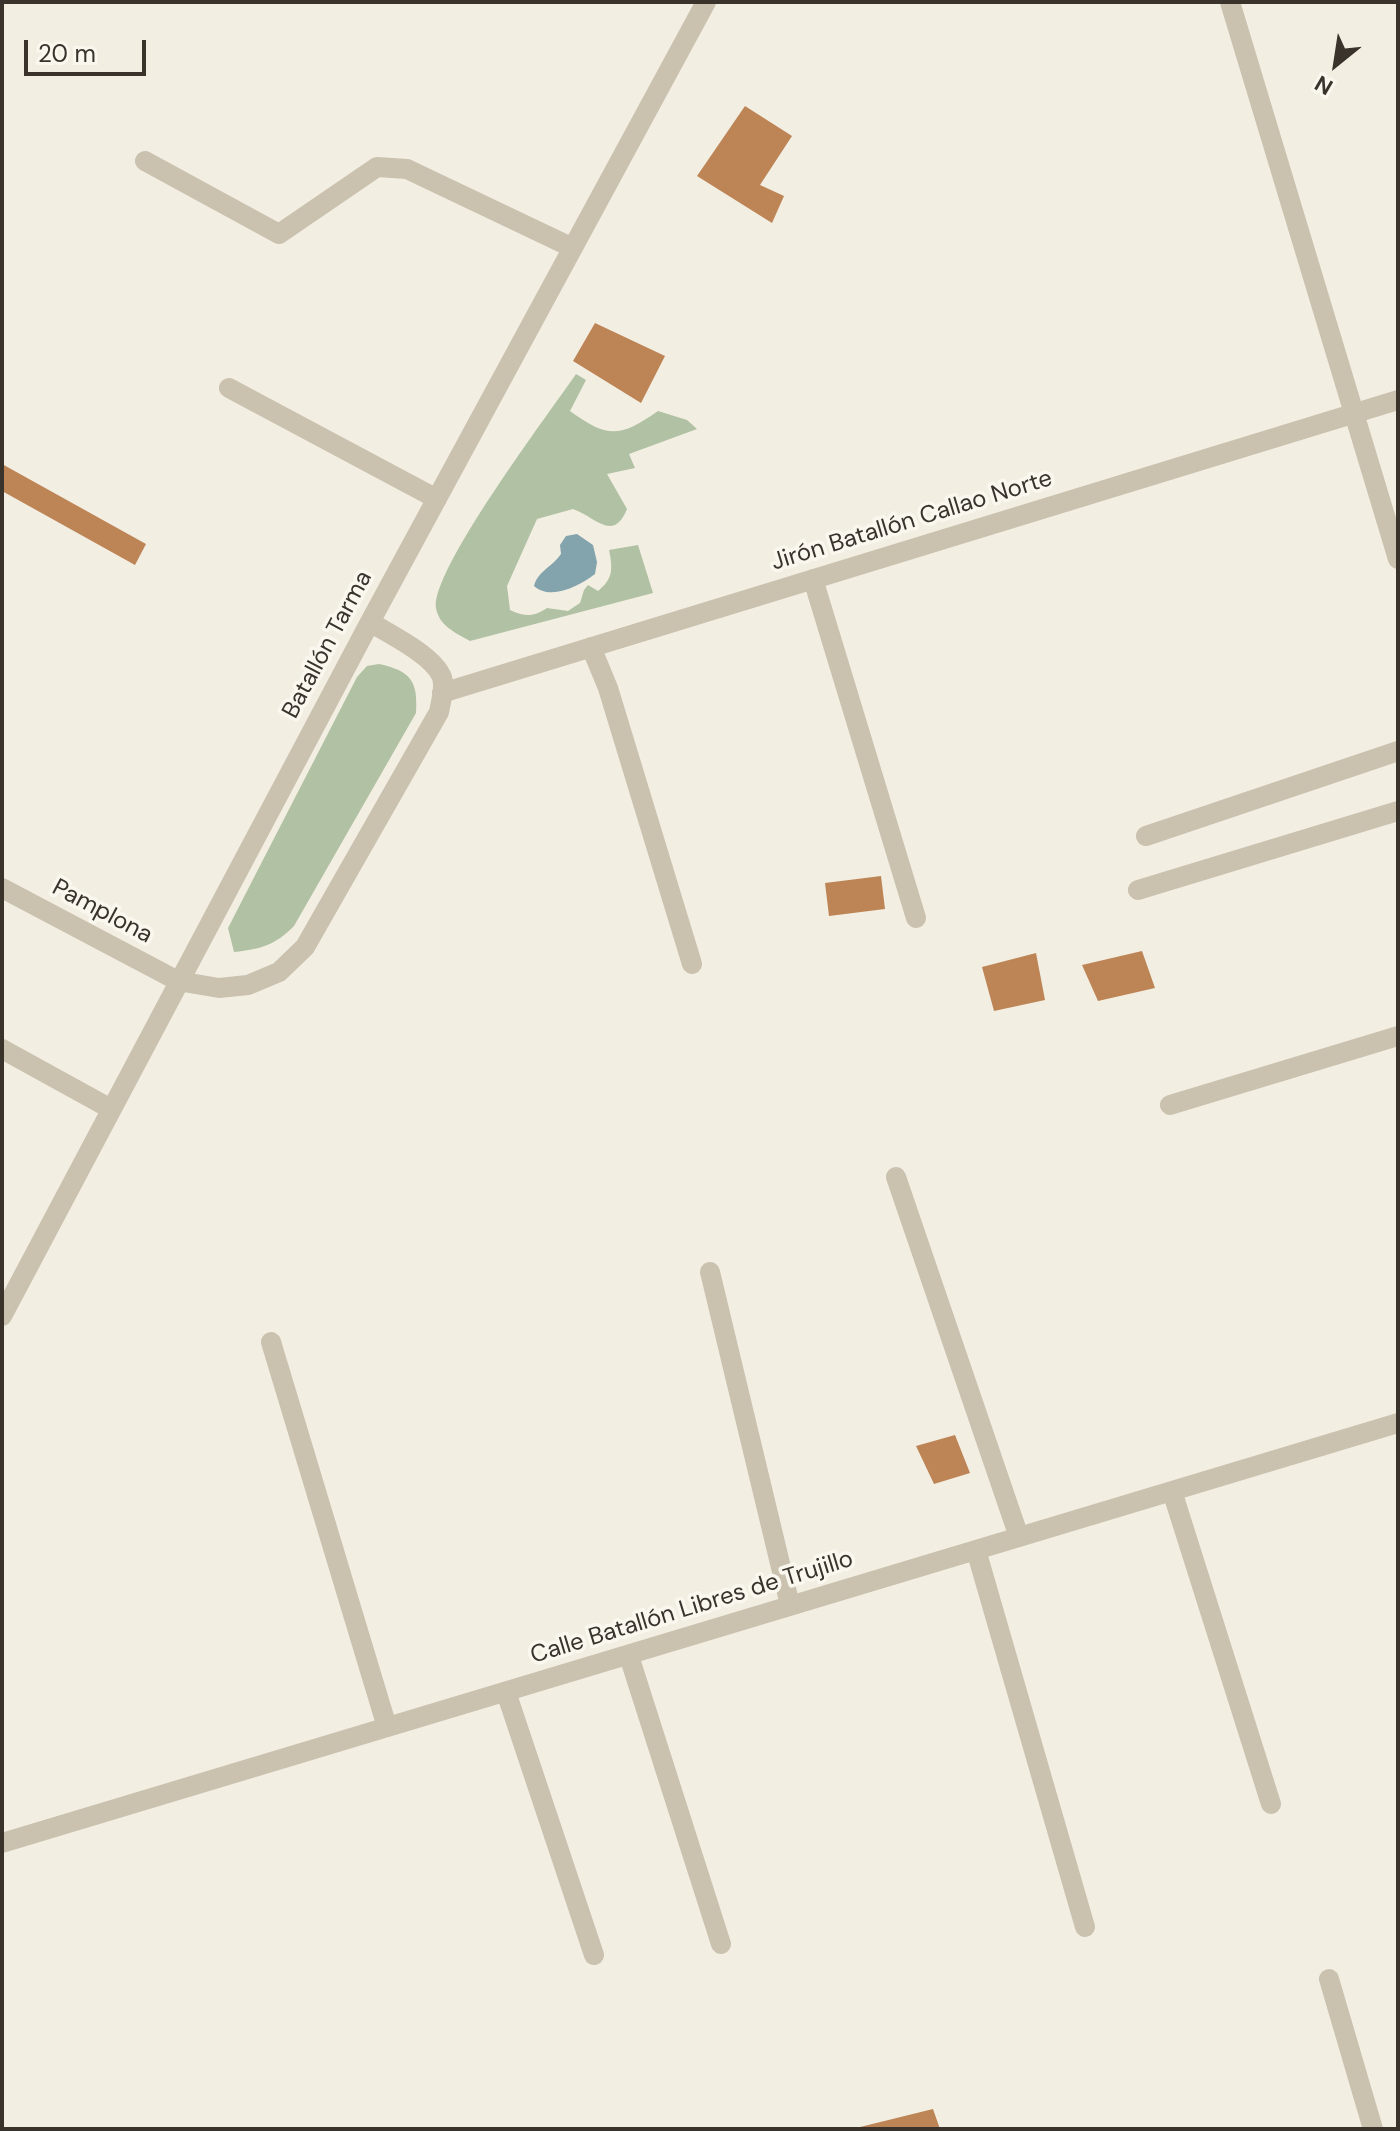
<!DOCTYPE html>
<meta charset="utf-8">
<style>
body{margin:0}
#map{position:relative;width:1400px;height:2131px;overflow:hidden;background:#f2eee2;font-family:"DM Sans",sans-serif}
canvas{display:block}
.frame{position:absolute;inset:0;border:4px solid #39332c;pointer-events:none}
.north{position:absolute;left:1296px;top:24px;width:80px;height:80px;-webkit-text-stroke:6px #faf7ef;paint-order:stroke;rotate:210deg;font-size:22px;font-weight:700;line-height:32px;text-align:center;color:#39332c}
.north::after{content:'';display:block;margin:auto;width:28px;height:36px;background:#39332c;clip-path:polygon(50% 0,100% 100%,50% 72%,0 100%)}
.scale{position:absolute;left:24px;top:40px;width:122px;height:36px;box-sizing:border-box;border:4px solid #39332c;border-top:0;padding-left:10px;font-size:24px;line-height:28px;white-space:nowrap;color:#39332c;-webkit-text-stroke:6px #faf7ef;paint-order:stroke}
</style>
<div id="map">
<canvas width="1400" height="2131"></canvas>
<div class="frame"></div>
<div class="north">N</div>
<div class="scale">20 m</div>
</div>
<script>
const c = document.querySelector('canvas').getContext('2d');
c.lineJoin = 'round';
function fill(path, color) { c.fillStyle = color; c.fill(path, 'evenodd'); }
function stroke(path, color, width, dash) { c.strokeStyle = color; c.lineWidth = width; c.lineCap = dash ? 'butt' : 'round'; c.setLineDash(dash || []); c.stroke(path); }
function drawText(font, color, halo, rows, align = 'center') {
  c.font = font + ' "DM Sans",sans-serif'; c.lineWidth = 7; c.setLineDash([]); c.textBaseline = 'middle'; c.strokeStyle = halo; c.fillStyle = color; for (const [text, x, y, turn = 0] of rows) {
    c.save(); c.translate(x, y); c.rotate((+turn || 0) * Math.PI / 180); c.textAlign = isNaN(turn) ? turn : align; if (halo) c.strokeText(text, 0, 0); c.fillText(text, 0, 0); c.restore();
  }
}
fill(new Path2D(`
 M576 374 586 380 570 411C607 438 620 438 658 411L687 420 697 429 629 454 635 468 607 474 627 509C613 543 596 517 573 509L537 519 507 586 510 610C525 617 534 617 547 608L568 611 580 603 584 590 588 585 598 591C613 579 613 569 609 550L638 545 653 593 470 641C456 633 439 626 436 608 430 571 550 412 576 374Z
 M379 664C411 671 418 681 416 713L294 926C275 945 262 949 234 952L228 928 357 677 367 666Z`), '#b1c1a3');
fill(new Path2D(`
 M577 534 593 545 597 562 595 574C579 586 551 601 534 586 538 571 552 567 561 554L560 545 566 536Z`), '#83a3ad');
fill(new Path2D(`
 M745 106 792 136 760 185 784 196 772 223 697 176Z
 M595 323 665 356 641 403 573 361Z
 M2 464 146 544 135 565 2 491Z
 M881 876 885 909 829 916 825 883Z
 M1142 951 1155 988 1098 1001 1082 965Z
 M1036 953 1045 1000 994 1011 982 967Z
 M955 1435 970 1473 934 1484 916 1446Z
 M933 2109 940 2129H856V2128Z`), '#bd8456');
stroke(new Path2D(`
 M1230 2 1398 559
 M145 161 279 234 377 167 407 169 573 248
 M229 388 437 499
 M813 579 916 918
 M591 647 608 688 692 964
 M442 693 1398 400
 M1146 836 1398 751
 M2 888 178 981 219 988 248 985 279 972 305 947 439 712C441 701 446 685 441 675 431 654 389 634 370 622
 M1138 890 1398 811
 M2 1049 111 1109
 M1170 1105 1398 1036
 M896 1177 1019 1537
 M710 1272 790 1605
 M2 1316 370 622 706 2
 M271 1342 387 1727
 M1172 1491 1271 1804
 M976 1550 1085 1927
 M629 1656 721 1944
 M506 1692 594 1955
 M2 1843 1398 1423
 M1329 1979 1373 2129`), '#cac1af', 20);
drawText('24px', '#39332c', '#faf7ef', [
 ["Jirón Batallón Callao Norte",912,521,-17],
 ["Batallón Tarma",328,645,-62],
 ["Pamplona",102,912,28],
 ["Calle Batallón Libres de Trujillo",692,1608,-17]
]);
</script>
